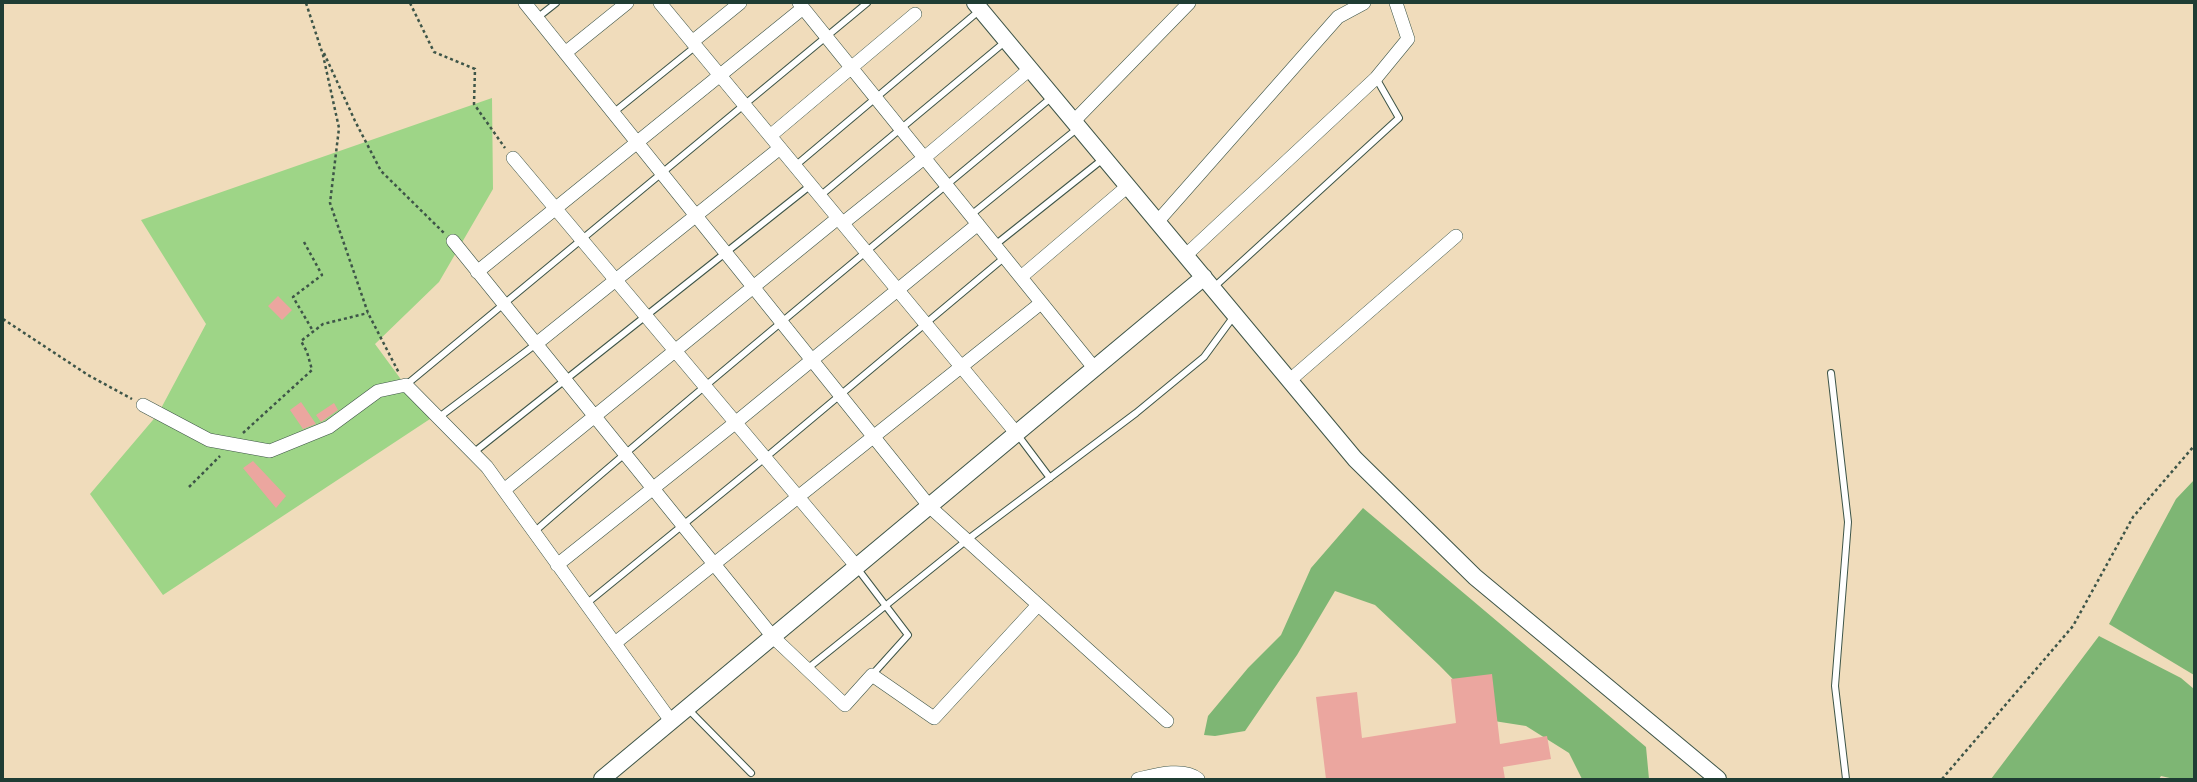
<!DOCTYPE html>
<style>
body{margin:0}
#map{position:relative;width:2197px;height:782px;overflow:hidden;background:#f0dcbb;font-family:"Sorts Mill Goudy",serif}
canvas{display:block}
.frame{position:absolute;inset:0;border:4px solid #1f3d34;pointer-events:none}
</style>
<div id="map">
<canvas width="2197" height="782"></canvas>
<div class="frame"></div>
</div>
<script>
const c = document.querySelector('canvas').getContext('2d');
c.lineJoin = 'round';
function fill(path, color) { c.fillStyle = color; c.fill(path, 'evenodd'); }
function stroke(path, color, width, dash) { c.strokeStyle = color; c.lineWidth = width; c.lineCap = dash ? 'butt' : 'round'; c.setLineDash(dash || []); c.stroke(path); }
fill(new Path2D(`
 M492 98 493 189 439 282 375 344 430 419 163 595 90 494 158 414 206 324 141 220Z`), '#9ed587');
fill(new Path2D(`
 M2194 480V675L2109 624 2176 499Z
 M1363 508 1646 747 1649 779H1582L1569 753 1526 726 1494 721 1439 665 1375 605 1335 591 1297 655 1245 731 1215 736 1204 735 1208 716 1248 668 1281 635 1311 568Z
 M2099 636 2181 678 2194 689V779H2174L2161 776 2159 779H1991Z`), '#7eb674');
fill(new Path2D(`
 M278 296 292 310 282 320 268 306Z
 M301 402 316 424 303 429 290 410Z
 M334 403 338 410 321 422 316 415Z
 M253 461 286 496 276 508 243 468Z
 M1492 674 1500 744 1547 736 1551 759 1503 767 1505 779H1326L1316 697 1357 692 1362 738 1456 723 1451 679Z`), '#eba69f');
const service = new Path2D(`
 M537 18 556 3
 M613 113 696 46
 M795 166 980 10
 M820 196 1006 41
 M971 215 1078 128
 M995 245 1103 159
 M1213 288 1399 118 1376 78
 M1831 373 1848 522 1835 686 1846 779
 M406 385 867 3
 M438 418 536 344
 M1017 434 1050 478
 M473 453 811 185
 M534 532C704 384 879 242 1052 97
 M857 568 908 635 872 675
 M586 604 765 458 1005 257
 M807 669 967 540 1136 413 1204 357 1234 316
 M687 708 751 773`);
const minor = new Path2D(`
 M525 3 930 507 1167 721
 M660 3 1017 434
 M799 3 1095 369
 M692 42 740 3
 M565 53 627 3
 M1074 121 1189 3
 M770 136 915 14
 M513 158 857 567
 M1158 221 1338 17 1364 3
 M843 223 924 158 1030 69
 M453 241 773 637 845 705 872 675 934 718 1038 605
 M1186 255 1376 78 1408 39 1396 3
 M477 272 803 8
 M1021 277 1128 186
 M536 344 780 148
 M1290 380 1456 236
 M143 405 209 440 270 451 329 427 378 391 406 385 487 467 671 721
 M504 490 838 218
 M557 565 735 423 978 224
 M615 643 1041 303
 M1138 779C1155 775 1184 767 1198 779`);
const tertiary = new Path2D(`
 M975 3 1355 459 1475 577 1718 779
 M602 779 1204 277`);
stroke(service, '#3e5548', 8);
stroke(minor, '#3e5548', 14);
stroke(tertiary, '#3e5548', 18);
stroke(new Path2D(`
 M306 3 323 55 339 128 330 203 368 313 399 373
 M410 3 434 52 475 69 474 104 505 148
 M324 53 355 121 381 171 444 233
 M304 242 322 275 293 297 313 331
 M3 319 88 375 132 399
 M243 433 312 370 307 352 301 341 323 324 368 313
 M189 487 220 456
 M1942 779 2073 626 2133 517 2194 446`), '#3e5548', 2.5, [3, 3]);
stroke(service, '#fff', 6);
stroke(minor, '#fff', 13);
stroke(tertiary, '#fff', 16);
</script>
